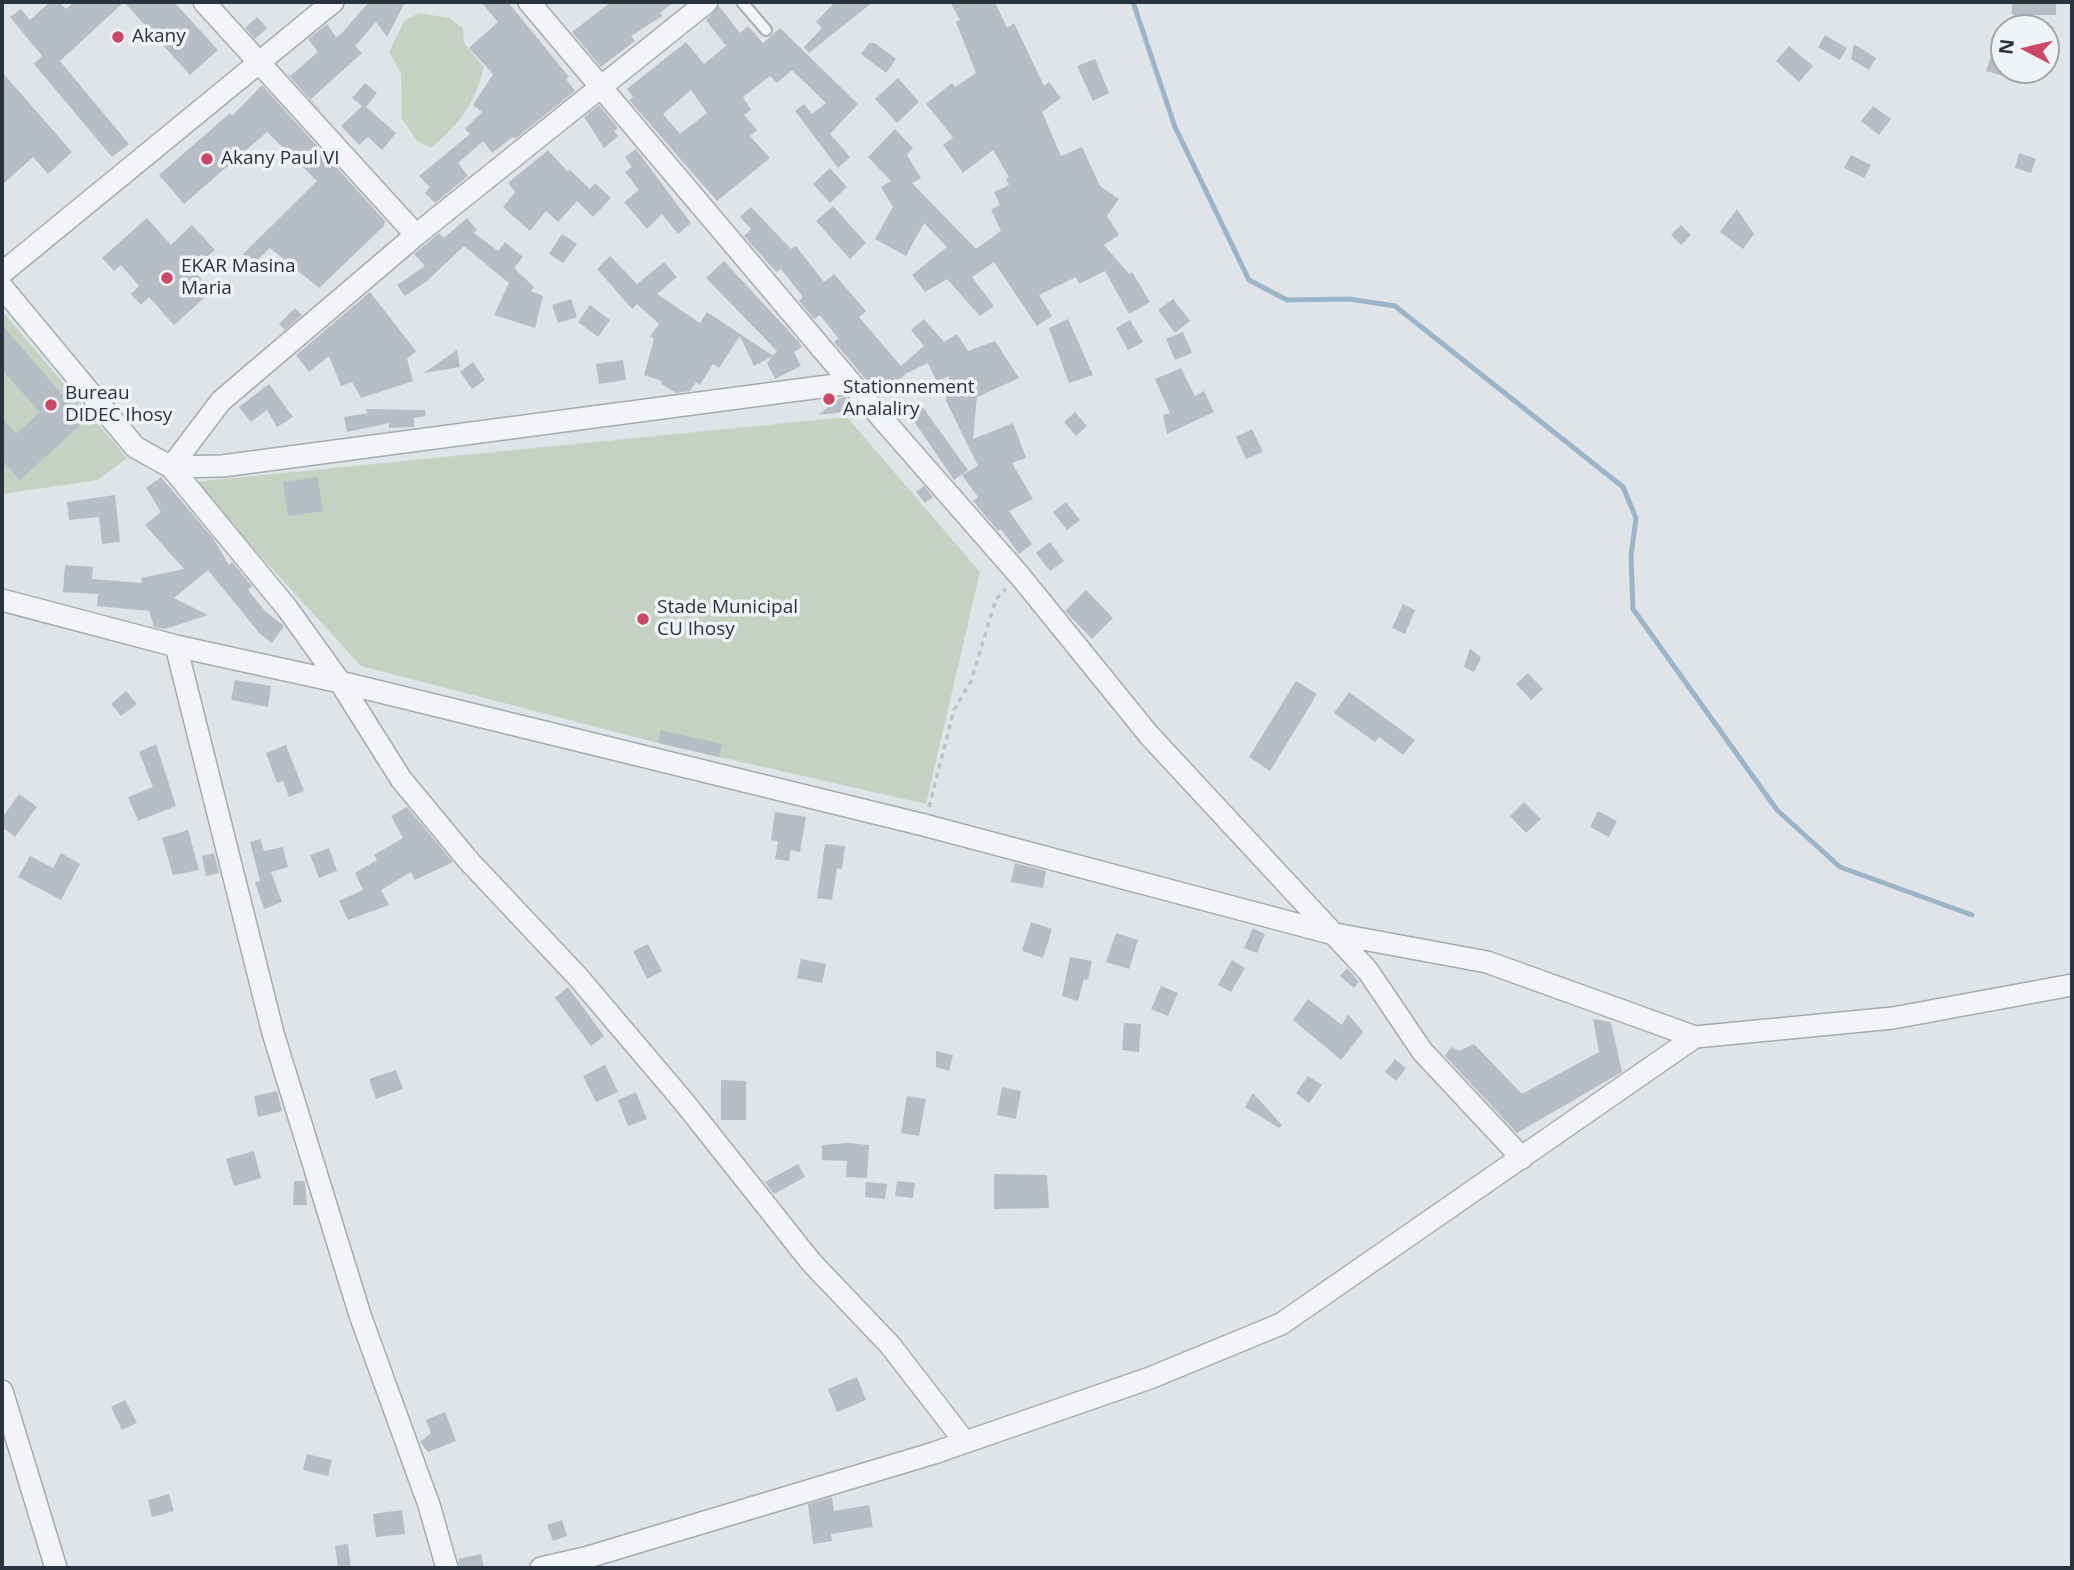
<!DOCTYPE html>
<style>
body{margin:0}
#map{position:relative;width:2074px;height:1570px;overflow:hidden;background:#e0e4e8;font-family:"Open Sans",sans-serif}
canvas{display:block}
.frame{position:absolute;inset:0;border:4px solid #29333f;pointer-events:none}
.north{position:absolute;left:1990px;top:14px;width:70px;height:70px;box-sizing:border-box;background:#eff2f6;border:2px solid #a0a6ad;border-radius:50%;rotate:277deg;font-size:19px;font-weight:700;line-height:28px;text-align:center;color:#29333f}
.north::after{content:'';display:block;margin:auto;width:24px;height:32px;background:#ca4865;clip-path:polygon(50% 0,100% 100%,50% 72%,0 100%)}
</style>
<div id="map">
<canvas width="2074" height="1570"></canvas>
<div class="frame"></div>
<div class="north">N</div>
</div>
<script>
const c = document.querySelector('canvas').getContext('2d');
c.lineJoin = 'round';
function fill(path, color) { c.fillStyle = color; c.fill(path, 'evenodd'); }
function stroke(path, color, width, dash) { c.strokeStyle = color; c.lineWidth = width; c.lineCap = dash ? 'butt' : 'round'; c.setLineDash(dash || []); c.stroke(path); }
function drawText(font, color, halo, rows, align = 'center') {
  c.font = font + ' "Open Sans",sans-serif'; c.lineWidth = 7; c.setLineDash([]); c.textBaseline = 'middle'; c.strokeStyle = halo; c.fillStyle = color; for (const [text, x, y, turn = 0] of rows) {
    c.save(); c.translate(x, y); c.rotate((+turn || 0) * Math.PI / 180); c.textAlign = isNaN(turn) ? turn : align; if (halo) c.strokeText(text, 0, 0); c.fillText(text, 0, 0); c.restore();
  }
}
fill(new Path2D(`
 M419 13 449 18 463 28 464 43 484 67C474 105 460 124 431 148L417 141 402 119 401 73 389 52 404 21Z
 M2 311 127 458 98 480 2 494Z
 M847 417 980 572 926 804 658 743 361 666 193 482Z`), '#c6d2c1');
stroke(new Path2D(`
 M1133 2 1175 127 1249 280 1287 300 1349 299 1395 306 1623 487 1636 518 1631 556 1633 609 1777 810 1840 867 1972 915`), '#9cb4c7', 5);
fill(new Path2D(`
 M50 2H59L66 9 74 2H174L218 50 190 75 124 2 60 61 129 144 112 157 34 64 42 56 10 17 21 9 30 20Z
 M369 2H405L387 37 376 22 355 46 362 53 311 99 326 117 280 66 290 76 318 52 308 39 327 24 336 37 341 34Z
 M481 2H508L569 77 566 79 575 91 515 139 513 137 492 153 483 141 458 163 468 176 435 203 425 193 430 187 419 176 470 134 465 129 482 112 473 105 493 74 469 48 498 22Z
 M611 2H674L660 13 662 16 631 36 635 41 601 67 572 32Z
 M835 2H873L809 53 804 47 822 28 816 22Z
 M950 2H995L1007 28 1014 23 1044 86 1049 82 1061 98 1042 112 1061 156 1082 147 1100 186 1119 199 1107 216 1119 235 1104 245 1129 274 1132 272 1150 302 1129 314 1105 271 1079 284 1076 277 1039 295 1052 316 1037 326 994 262 972 277 994 306 980 316 947 279 925 292 912 275 947 247 924 223 906 256 875 239 893 207 881 187 891 181 868 157 895 129 913 148 907 155 921 178 912 183 976 249 1001 231 991 210 1000 205 994 192 1009 185 1006 179 1009 177 993 150 963 173 943 145 953 137 926 104 952 83 955 87 976 73 956 22 960 20Z
 M2012 2H2056V15H2012Z
 M719 6 740 33 748 26 763 43 780 28 858 104 830 134 850 157 838 168 795 111 804 104 812 114 826 103 792 70 777 83 770 76 743 97 751 110 744 115 757 130 750 136 770 158 717 201 629 100 633 97 627 89 686 42 704 64 726 46 706 20ZM691 90 707 113 680 134 663 114Z
 M257 17 267 28 255 39 245 28Z
 M1825 35 1847 48 1840 60 1818 47Z
 M869 43H875L896 59 886 73 861 54Z
 M1854 44 1876 58 1869 70 1851 59Z
 M1789 46 1813 66 1799 82 1776 61Z
 M1991 56 2004 60V76L1986 71Z
 M1095 59 1109 93 1093 101 1077 66Z
 M2 72 72 152 48 174 33 157 2 185Z
 M898 78 919 102 897 123 875 99Z
 M365 83 377 93 366 107 396 133 382 150 368 137 359 145 341 126 362 106 352 98Z
 M262 85 385 221 384 226 319 288 270 248 254 263 246 264 243 254 317 181 267 132 184 204 159 175 230 113 232 116Z
 M599 105 618 128 614 131 618 136 604 148 584 117Z
 M1873 106 1891 119 1879 135 1861 121Z
 M636 149 691 223 678 234 662 214 647 229 624 202 639 190 625 172 632 167 625 157Z
 M548 150 568 172 570 170 590 189 595 183 611 198 593 217 577 201 558 222 546 211 530 231 503 207 515 192 508 183Z
 M2019 153 2036 159 2031 173 2015 168Z
 M1851 155 1871 165 1864 178 1844 168Z
 M830 168 847 187 830 203 813 184Z
 M833 206 866 243 850 259 816 221Z
 M751 207 791 249 796 246 824 282 834 274 866 311 859 317 901 366 924 346 911 330 924 319 944 342 957 334 968 351 995 341 1019 378 977 397 973 439 1013 423 1026 458 1012 463 1033 499 1009 511 1032 544 1019 554 1001 529 998 531 973 501 978 497 962 475 978 466 946 401 949 376 937 382 928 363 907 373 880 396 834 342 838 338 820 315 814 319 799 301 803 297 781 269 776 272 744 236 751 229 740 217Z
 M1737 209 1754 234 1743 249 1720 232Z
 M147 218 171 245 192 225 215 250 193 270 212 291 174 325 149 297 141 305 131 294 139 286 121 265 114 271 102 258Z
 M467 218 477 230 474 233 498 251 505 242 523 257 514 268 534 287 531 291 543 296 535 328 494 315 509 283 464 246 427 281 405 296 397 285 425 266 414 254 439 233 444 238Z
 M1681 225 1691 235 1681 245 1671 235Z
 M562 234 577 244 563 263 549 254Z
 M610 256 637 284 664 262 677 277 657 294 700 323 707 312 773 356 754 366 740 336 719 368 713 364 700 385 696 382 690 391 676 393 661 384 662 381 644 375 654 339 650 336 659 324 637 304 632 309 597 269Z
 M724 261 799 342 802 347 794 352 801 366 775 379 767 363 777 351 706 278Z
 M370 292 416 351 407 359 413 381 361 398 352 382 341 386 329 356 309 372 296 355Z
 M571 299 577 317 558 323 552 305Z
 M1173 299 1190 321 1175 333 1158 310Z
 M590 305 610 320 598 337 578 322Z
 M295 308 302 315 285 330 279 324Z
 M1068 319 1093 375 1069 383 1049 328Z
 M1130 320 1143 342 1128 350 1116 328Z
 M2 325 85 421 20 480 2 460V419L16 434 40 412 2 370Z
 M1183 332 1192 353 1175 360 1166 339Z
 M457 350 460 367 424 373Z
 M623 360 626 380 599 384 596 364Z
 M473 362 485 380 472 389 460 372Z
 M1181 368 1195 396 1204 391 1214 412 1167 434 1163 415 1170 413 1155 379Z
 M269 384 293 417 277 427 267 410 251 422 239 407Z
 M846 397 860 413 853 419 845 412 818 415 840 398Z
 M921 405 968 470 954 480 909 414Z
 M366 409 425 410 426 416 414 418V427L389 428V423L347 432 344 417 368 413Z
 M1075 412 1087 426 1076 436 1064 422Z
 M1252 429 1263 452 1246 459 1236 437Z
 M161 477 213 538 229 565 232 562 252 586 248 590 265 611 284 626 272 643 260 634 208 570 174 598 208 615 165 629 154 627 149 611 97 606 98 594 63 592 65 565 93 567 92 579 142 583 141 578 184 569 145 525 161 512 146 488Z
 M318 477 323 511 288 516 283 482Z
 M924 486 933 497 925 503 916 492Z
 M115 495 120 542 102 544 99 517 69 520 67 502Z
 M1066 502 1080 520 1067 530 1053 512Z
 M1050 542 1064 561 1050 571 1036 553Z
 M1086 590 1113 618 1092 639 1065 611Z
 M1403 604 1415 610 1405 634 1392 628Z
 M1470 648 1481 658 1474 672 1464 667Z
 M1528 673 1543 689 1531 700 1516 684Z
 M235 680 271 686 268 707 231 700Z
 M1296 681 1317 694 1270 771 1249 757Z
 M126 691 137 704 121 716 111 704Z
 M1349 692 1415 740 1403 755 1379 737 1375 742 1334 713Z
 M661 730 722 744 719 757 658 743Z
 M156 744 176 806 138 821 128 797 153 787 139 752Z
 M286 745 304 791 289 797 283 781 277 783 266 753Z
 M19 794 37 807 15 837 2 827V818Z
 M1524 802 1541 819 1526 833 1510 816Z
 M407 807 453 862 415 880 411 872 381 890 389 905 348 920 339 901 363 890 355 873 377 860 374 855 403 838 391 816Z
 M1598 811 1617 821 1609 837 1590 827Z
 M775 812 806 817 800 852 791 850 789 861 775 859 778 841 771 840Z
 M188 830 199 870 173 875 162 838Z
 M260 839 264 851 283 847 288 867 271 872 282 902 264 909 255 882 260 881 250 842Z
 M825 844 845 846 842 869 837 868 832 900 817 898Z
 M329 848 337 871 319 878 310 855Z
 M61 853 80 864 61 900 18 877 30 856 53 868Z
 M214 853 219 873 206 876 202 856Z
 M1015 863 1046 871 1043 888 1011 882Z
 M1031 922 1052 929 1043 958 1022 951Z
 M1253 928 1265 934 1257 953 1244 948Z
 M1116 933 1138 940 1129 969 1106 962Z
 M648 944 662 971 647 979 633 951Z
 M1070 957 1092 961 1088 980 1084 979 1078 1001 1062 996Z
 M801 959 826 964 822 983 797 978Z
 M1232 960 1245 968 1231 992 1218 985Z
 M1347 968 1359 982 1354 988 1340 976Z
 M1161 986 1178 993 1168 1016 1151 1009Z
 M568 987 604 1036 591 1046 555 998Z
 M1308 999 1342 1025 1348 1014 1363 1032 1341 1060 1293 1020Z
 M1593 1019 1611 1022 1622 1072 1517 1133 1445 1056 1451 1047 1459 1051 1474 1044 1522 1094 1599 1052Z
 M1124 1023 1141 1024 1139 1052 1122 1050Z
 M936 1051 953 1055 949 1071 936 1067Z
 M1395 1059 1406 1068 1396 1081 1385 1072Z
 M605 1065 618 1092 596 1102 583 1076Z
 M396 1070 403 1089 376 1099 369 1079Z
 M1308 1076 1322 1085 1309 1103 1296 1093Z
 M721 1080 746 1081V1120H721Z
 M1002 1087 1021 1091 1016 1119 997 1115Z
 M277 1091 282 1111 258 1117 254 1096Z
 M636 1092 647 1119 628 1126 618 1100Z
 M1253 1093 1282 1125 1279 1128 1245 1107Z
 M907 1096 926 1099 919 1136 901 1133Z
 M848 1143 869 1145 867 1178 846 1177 847 1161 822 1160V1145Z
 M254 1151 261 1178 234 1186 226 1159Z
 M798 1164 805 1177 774 1194 765 1182Z
 M994 1174 1047 1175 1049 1208 994 1209Z
 M294 1181H305L307 1205H293Z
 M897 1181 915 1183 913 1198 895 1196Z
 M866 1182 887 1184 885 1199 865 1197Z
 M857 1377 866 1400 837 1412 828 1389Z
 M125 1400 137 1423 122 1430 111 1407Z
 M445 1412 456 1441 428 1452 420 1442 431 1433 426 1420Z
 M307 1454 332 1460 328 1476 303 1470Z
 M169 1494 174 1511 152 1517 148 1500Z
 M832 1497 834 1511 869 1505 873 1527 831 1534 832 1541 813 1544 808 1504Z
 M402 1510 405 1534 376 1537 373 1514Z
 M562 1520 567 1536 553 1541 547 1525Z
 M348 1544 351 1568H338L335 1546Z
 M481 1554 484 1568H460L458 1559Z`), '#b7bdc5');
const service = new Path2D(`
 M742 2 766 30`);
const minor = new Path2D(`
 M204 2 416 235
 M529 2 851 383 1020 576 1149 735 1368 971 1422 1051 1522 1158
 M707 2 416 235 221 401 171 467 287 608 340 682 401 779 468 860 578 977 684 1102 811 1262 890 1345 965 1442
 M2 273 333 2
 M2 287 135 447 171 467 222 466 851 383
 M2 600 176 646 340 682 924 825 1330 933 1487 962 1695 1037 1893 1018 2072 985
 M176 646 273 1033 360 1315 429 1505 447 1568
 M2 1391 56 1568
 M541 1568 585 1558 934 1453 1150 1378 1281 1324 1695 1037`);
stroke(service, '#a5abb2', 14);
stroke(minor, '#a5abb2', 24);
stroke(new Path2D(`
 M929 807 954 710 971 681 996 599 1006 589`), '#bec2c7', 3.5, [5, 5]);
stroke(service, '#f2f4f7', 10);
stroke(minor, '#f2f4f7', 21);
for (const [x, y, r, color] of [
 [118,37,7,"#ca4865"],
 [207,159,7,"#ca4865"],
 [167,278,7,"#ca4865"],
 [829,399,7,"#ca4865"],
 [51,405,7,"#ca4865"],
 [643,619,7,"#ca4865"]
]) { const dot = new Path2D(); dot.arc(x, y, r, 0, 2 * Math.PI); c.fillStyle = color; c.fill(dot); stroke(dot, '#eff2f6', 2.5); }
drawText('19px', '#29333f', '#eff2f6', [
 ["Akany",132,37],
 ["Akany Paul VI",221,159],
 ["EKAR Masina",181,267],
 ["Maria",181,289],
 ["Stationnement",843,388],
 ["Analaliry",843,410],
 ["Bureau",65,394],
 ["DIDEC Ihosy",65,416],
 ["Stade Municipal",657,608],
 ["CU Ihosy",657,630]
], 'left');
</script>
